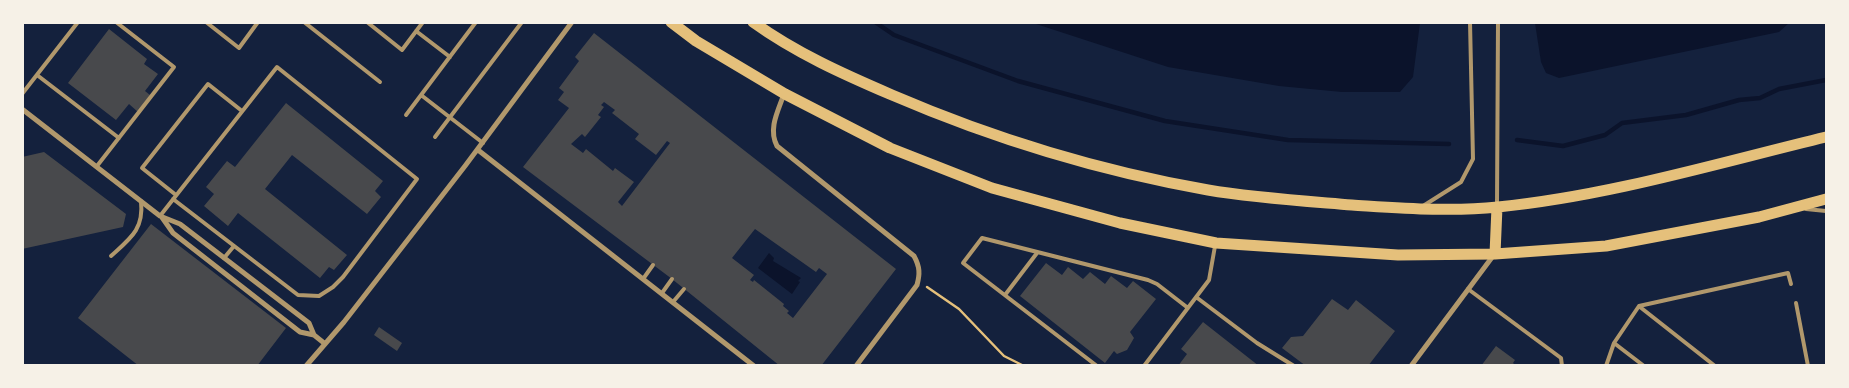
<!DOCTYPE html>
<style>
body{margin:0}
#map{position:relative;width:1849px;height:388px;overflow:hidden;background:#14213d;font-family:"Noto Sans",sans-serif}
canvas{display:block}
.frame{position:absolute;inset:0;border:24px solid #f6f1e7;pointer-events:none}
</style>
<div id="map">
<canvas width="1849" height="388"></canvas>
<div class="frame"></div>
</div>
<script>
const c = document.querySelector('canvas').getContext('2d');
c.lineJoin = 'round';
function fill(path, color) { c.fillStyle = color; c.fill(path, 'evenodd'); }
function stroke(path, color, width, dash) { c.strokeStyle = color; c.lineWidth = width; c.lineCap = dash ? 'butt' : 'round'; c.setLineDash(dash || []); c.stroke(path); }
fill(new Path2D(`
 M1033 23H1420L1413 77 1400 92H1342L1279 86 1168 67Z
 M1535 23V22L1789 23 1779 32 1559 78 1546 73 1541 62Z
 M769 253 774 258 773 261 801 278 798 281 800 282 792 294 758 268Z`), '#0b132b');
stroke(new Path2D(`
 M875 22 894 35 1018 81 1165 121 1288 140 1449 144
 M1517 140 1563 146 1605 135 1622 123 1686 115 1739 100 1760 98 1779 89 1826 80`), '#0b132b', 4.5);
fill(new Path2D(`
 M109 29 147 59 144 64 158 74 145 91 150 95 138 112 129 104 116 120 68 83Z
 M594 33 896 269 821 366H780L672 279 523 167 569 108 558 100 564 92 559 88 579 61 575 57ZM604 102 615 110 612 113 639 134 635 139 656 155 667 141 670 143 622 206 618 202 634 182 615 168 613 171 586 149 583 153 571 144 582 134 585 137 601 117 598 115 604 107 601 105ZM755 229 816 272 819 268 827 274 793 318 787 313 789 311 783 306 784 304 754 280 753 282 750 280 754 275 732 258Z
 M286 103 383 181 375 191 381 197 367 214 292 155 265 189 347 255 334 270 329 267 320 278 238 213 228 226 204 206 214 194 206 187 227 161 235 167Z
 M44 152 126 214 123 227 22 249V157Z
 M151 224 286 328 257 366H139L78 318Z
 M1046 263 1062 275 1068 267 1083 279 1090 272 1105 284 1111 276 1127 288 1133 281 1156 299 1130 332 1134 338 1127 350 1117 354 1114 351 1105 363 1020 296Z
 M1332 299 1348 310 1356 300 1395 331 1368 366H1306L1282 348 1291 337 1303 336Z
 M1203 322 1259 366H1178L1187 354 1181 349Z
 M379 327 402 343 397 351 374 335Z
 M1496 346 1515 360 1513 363 1516 366H1481Z`), '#48494c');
stroke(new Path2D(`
 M927 287 959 309 1004 356 1024 366`), '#e5c07b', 2.5);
stroke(new Path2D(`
 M206 22 239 48 258 22
 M304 22 380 82
 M367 22 402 50 423 22
 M416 31 450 57
 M37 75 119 138
 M22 94 78 22
 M421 95 483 143
 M406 115 476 22
 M435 137 522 22
 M97 166 174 67 116 22
 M176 195 142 168 208 84 242 111
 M1497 205 1498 22
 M1423 206 1461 182 1473 159 1470 22
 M1806 209 1826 211
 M160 216 277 67 417 179 343 277 333 287 319 296 298 295 173 199
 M111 256C131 238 144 229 141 201
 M224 258 234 246
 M643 279 653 265
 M1468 289 1561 358 1562 366
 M662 293 672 279
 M1005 295 1037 253
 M1196 297 1257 343 1294 366
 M673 302 684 289
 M1796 303 1808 366
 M1640 307 1715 366
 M1614 343 1644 366
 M1097 366 963 263 982 238 1148 280 1157 284 1188 308
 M1144 366 1209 280 1215 246
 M1606 366 1614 343 1639 306 1788 273 1791 284`), '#b1986c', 4);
stroke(new Path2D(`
 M784 94C778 111 768 129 777 146L914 256C920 267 920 274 917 285L856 366
 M22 109 160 216 180 224 309 323 314 335
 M478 150 754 366
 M161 216 173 233 300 332 314 335 324 343
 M306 366 344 322 465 166 572 22
 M1411 366 1493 256`), '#b1986c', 5);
stroke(new Path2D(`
 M671 22 696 41 785 94 890 148 992 188 1120 223 1216 243 1398 255 1495 254 1606 246 1759 217 1826 199
 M753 22C796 53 843 74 892 95 992 138 1100 171 1208 190 1255 198 1304 201 1352 205 1401 208 1450 212 1498 207 1609 196 1718 163 1826 137
 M1495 254 1497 207`), '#e5c07b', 11);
</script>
